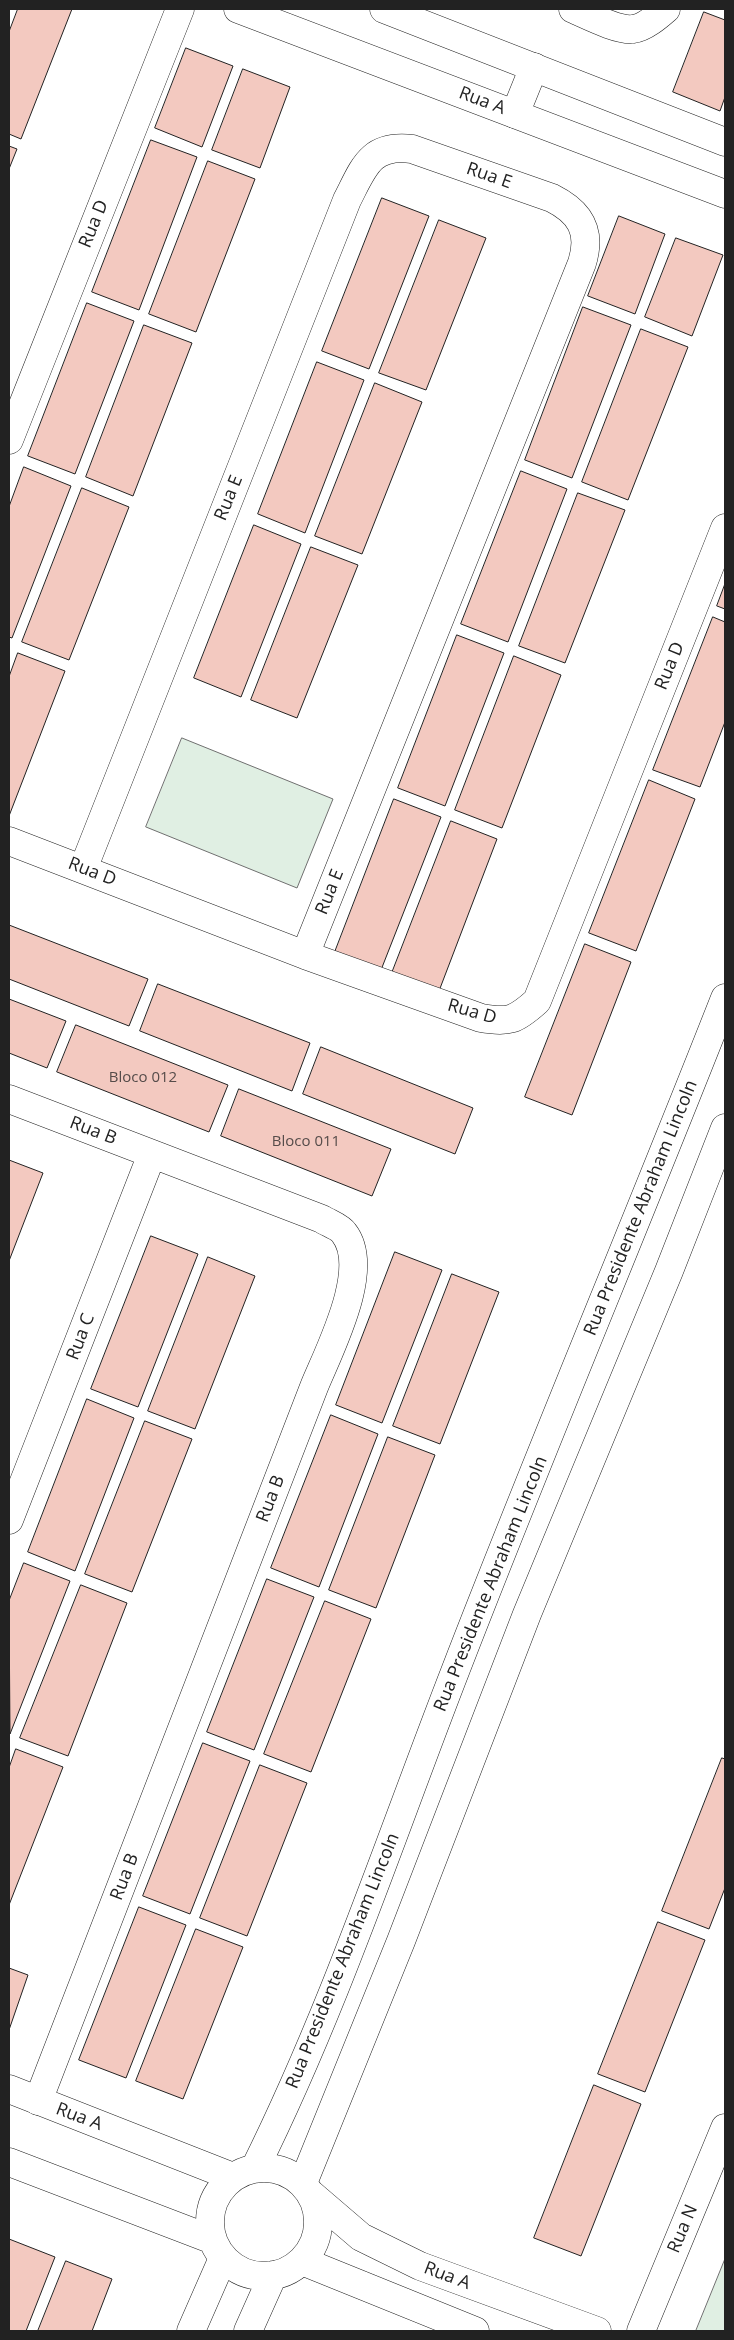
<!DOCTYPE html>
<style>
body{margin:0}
#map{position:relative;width:734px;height:2340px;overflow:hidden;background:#fff;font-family:"Open Sans",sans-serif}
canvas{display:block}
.frame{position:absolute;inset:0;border:10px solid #222;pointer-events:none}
</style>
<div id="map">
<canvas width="734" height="2340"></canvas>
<div class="frame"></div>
</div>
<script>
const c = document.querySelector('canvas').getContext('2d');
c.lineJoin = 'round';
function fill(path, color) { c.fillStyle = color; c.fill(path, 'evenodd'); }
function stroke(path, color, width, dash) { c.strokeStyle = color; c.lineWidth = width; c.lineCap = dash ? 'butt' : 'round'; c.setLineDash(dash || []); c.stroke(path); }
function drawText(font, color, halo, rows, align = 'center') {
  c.font = font + ' "Open Sans",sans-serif'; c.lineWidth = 4; c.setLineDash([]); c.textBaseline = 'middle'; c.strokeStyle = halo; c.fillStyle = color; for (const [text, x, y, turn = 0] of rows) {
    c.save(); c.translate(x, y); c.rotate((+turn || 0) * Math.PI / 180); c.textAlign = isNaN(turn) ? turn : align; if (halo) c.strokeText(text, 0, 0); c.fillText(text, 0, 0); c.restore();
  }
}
const green = new Path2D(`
 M182 738 333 799 297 888 146 827Z
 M725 2259V2331H696Z`);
fill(green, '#e0efe3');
stroke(green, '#6f6f6f', 1);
const building = new Path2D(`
 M18 9H72L21 139 9 134V32Z
 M704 12 725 20V97L720 111 673 92Z
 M186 48 233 66 202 147 155 128Z
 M243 69 290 87 260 168 212 150Z
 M151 140 197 157 139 310 92 292Z
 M9 146 17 149 9 169Z
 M208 161 255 179 196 332 149 314Z
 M382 198 429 216 369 369 322 351Z
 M619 216 665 234 635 314 588 296Z
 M439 220 486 238 426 390 379 373Z
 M676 238 723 255 692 336 645 317Z
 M87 303 134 321 75 474 28 456Z
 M583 307 631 325 572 478 525 460Z
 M144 325 192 343 133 496 86 477Z
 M641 329 688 347 628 500 582 482Z
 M317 362 364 380 305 533 258 514Z
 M375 383 422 402 362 554 315 536Z
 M24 467 71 486 12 638 9 637V507Z
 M521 471 567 489 508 642 461 624Z
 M82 488 129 507 69 660 22 642Z
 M578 493 625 510 565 663 519 646Z
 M254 525 301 544 241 697 194 678Z
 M311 547 358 565 297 718 251 700Z
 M725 584V609L717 606Z
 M713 617 725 622V722L700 787 653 770Z
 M457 635 504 653 445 806 398 788Z
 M18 653 65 671 9 816V677Z
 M514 656 561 675 502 828 455 810Z
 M649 780 695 799 636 951 589 933Z
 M394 799 441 817 381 970 335 952Z
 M451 821 497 839 439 991 392 973Z
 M9 925 148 979 129 1026 9 979Z
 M585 944 631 962 572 1115 525 1097Z
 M158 984 310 1043 292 1091 140 1031Z
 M9 999 66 1021 47 1068 9 1053Z
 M76 1025 228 1085 209 1132 57 1072Z
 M321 1047 473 1108 455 1154 303 1094Z
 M239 1089 391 1149 372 1196 221 1136Z
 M9 1160 43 1173 9 1261Z
 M151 1236 198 1254 138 1407 91 1389Z
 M395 1252 442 1270 382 1423 336 1405Z
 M208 1257 255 1276 195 1429 148 1411Z
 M452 1274 499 1292 440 1444 393 1426Z
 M87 1399 134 1418 75 1571 28 1552Z
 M331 1415 378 1434 319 1587 271 1568Z
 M145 1421 192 1439 132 1592 85 1574Z
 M388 1437 435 1455 376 1608 329 1590Z
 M24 1563 70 1581 10 1734 9 1601Z
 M267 1579 314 1597 254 1750 207 1732Z
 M81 1585 127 1603 68 1756 20 1738Z
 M325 1601 371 1619 311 1772 264 1754Z
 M203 1743 250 1761 190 1914 143 1896Z
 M16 1749 63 1767 9 1905V1768Z
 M722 1758 725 1759V1888L709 1929 662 1911Z
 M260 1765 307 1783 247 1936 200 1918Z
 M139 1907 186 1925 126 2078 79 2060Z
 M658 1922 705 1940 645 2092 598 2074Z
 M196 1929 243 1947 183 2099 136 2081Z
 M9 1968 28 1975 9 2030Z
 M594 2085 641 2104 581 2256 534 2238Z
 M9 2239 55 2257 26 2331H9Z
 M66 2261 112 2279 92 2331H38Z`);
fill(building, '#f3c9c0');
stroke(building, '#222', 1);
const street = new Path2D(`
 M573 9C587 15 618 31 633 29 644 28 658 16 666 9
 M515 114 534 67
 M9 440 180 9
 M9 841 305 955 481 1018C509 1023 516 1020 537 1001L725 528
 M83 869 347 200C364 167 370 144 412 149L552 198C580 212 592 231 582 263L305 955
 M9 1099 322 1219C328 1223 340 1227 344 1233 372 1269 329 1350 314 1387L38 2101
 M9 1520 152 1154
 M641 2331 725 2128`);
const secondary = new Path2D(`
 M238 9 725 194
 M384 9 725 142
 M9 2089 233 2177
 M9 2162 213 2240
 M210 2222a54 54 0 1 1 108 0a54 54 0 1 1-108 0Z
 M255 2168C335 2007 391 1836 456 1669 543 1444 637 1222 725 998
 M303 2183 401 1941 527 1614 669 1271 725 1128
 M312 2195 361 2237 420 2266 597 2331
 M302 2261 475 2331
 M191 2331 223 2258
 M248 2331 273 2275`);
stroke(street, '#222', 29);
stroke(secondary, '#222', 29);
stroke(street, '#fff', 28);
stroke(secondary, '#fff', 28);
drawText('15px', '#564c4a', null, [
 ["Bloco 012",143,1078],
 ["Bloco 011",306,1142]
]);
drawText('18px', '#222', '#fff', [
 ["Rua A",482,101,21],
 ["Rua E",489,176,19],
 ["Rua D",94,224,-68],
 ["Rua E",229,498,-68],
 ["Rua D",670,666,-68],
 ["Rua D",92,872,21],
 ["Rua E",330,892,-68],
 ["Rua D",472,1012,16],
 ["Rua B",93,1131,21],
 ["Rua Presidente Abraham Lincoln",641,1208,-68],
 ["Rua C",81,1337,-69],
 ["Rua B",271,1499,-69],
 ["Rua Presidente Abraham Lincoln",491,1584,-68],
 ["Rua B",125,1877,-69],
 ["Rua Presidente Abraham Lincoln",343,1961,-68],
 ["Rua A",79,2117,21],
 ["Rua N",683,2229,-67],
 ["Rua A",447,2276,21]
]);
</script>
